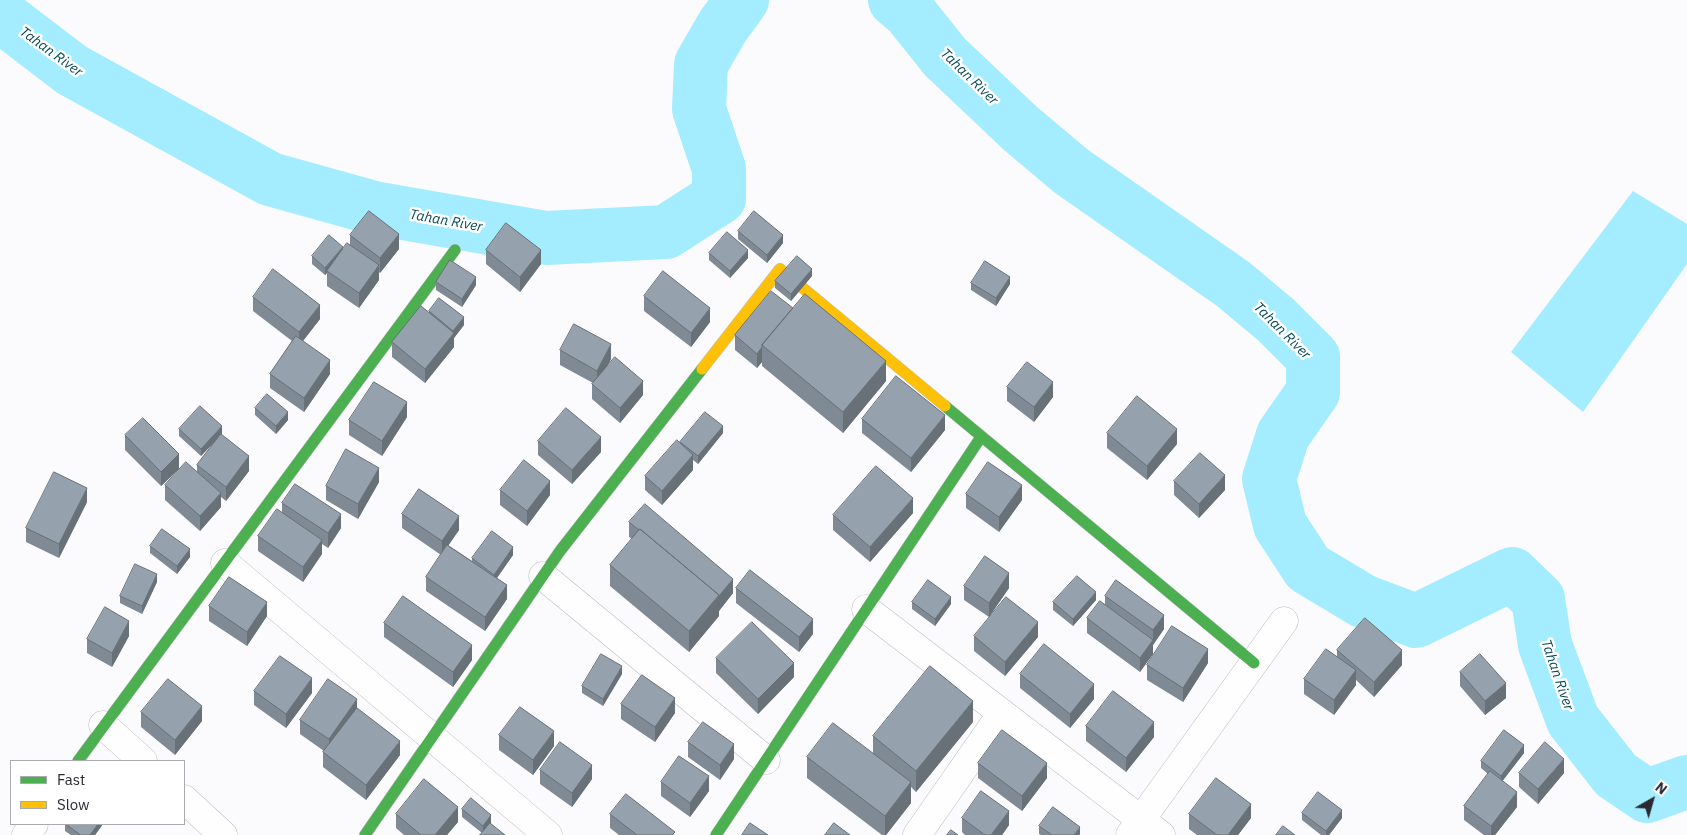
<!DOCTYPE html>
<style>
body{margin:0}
#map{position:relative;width:1687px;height:835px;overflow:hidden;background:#fbfbfe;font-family:"IBM Plex Sans",sans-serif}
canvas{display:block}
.legend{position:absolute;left:10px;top:760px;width:175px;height:65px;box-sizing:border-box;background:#fff;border:1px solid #a9aaad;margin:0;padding:6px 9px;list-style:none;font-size:15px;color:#292a32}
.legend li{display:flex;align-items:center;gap:10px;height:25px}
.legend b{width:25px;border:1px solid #a9aaad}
.north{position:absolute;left:1627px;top:775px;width:50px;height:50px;-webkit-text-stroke:4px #fff;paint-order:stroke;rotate:38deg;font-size:14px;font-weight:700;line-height:20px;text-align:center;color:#292a32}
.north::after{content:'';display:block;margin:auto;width:18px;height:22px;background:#292a32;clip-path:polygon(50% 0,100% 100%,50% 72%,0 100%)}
</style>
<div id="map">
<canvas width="1687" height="835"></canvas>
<ul class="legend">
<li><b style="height:6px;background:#4caf50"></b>Fast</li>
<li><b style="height:6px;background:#ffc107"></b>Slow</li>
</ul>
<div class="north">N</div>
</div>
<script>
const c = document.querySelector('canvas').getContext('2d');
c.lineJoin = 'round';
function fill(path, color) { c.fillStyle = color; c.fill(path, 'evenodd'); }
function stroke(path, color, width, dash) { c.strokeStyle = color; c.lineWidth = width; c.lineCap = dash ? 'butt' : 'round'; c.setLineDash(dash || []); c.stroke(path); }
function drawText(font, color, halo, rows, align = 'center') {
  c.font = font + ' "IBM Plex Sans",sans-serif'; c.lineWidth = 5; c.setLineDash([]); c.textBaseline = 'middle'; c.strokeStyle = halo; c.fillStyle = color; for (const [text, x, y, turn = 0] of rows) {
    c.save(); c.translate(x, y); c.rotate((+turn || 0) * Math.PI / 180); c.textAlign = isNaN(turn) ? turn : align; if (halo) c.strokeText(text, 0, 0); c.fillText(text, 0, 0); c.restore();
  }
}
fill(new Path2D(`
 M1633 191 1687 224V264L1583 412 1511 352Z`), '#a4ecff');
stroke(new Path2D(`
 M895 0 909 12 945 57 1020 128 1071 171 1233 284 1276 320 1313 357V392L1283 435 1269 479 1280 525 1308 568 1363 601 1416 621 1512 574 1538 599 1545 645 1573 720 1616 775 1647 796 1687 782
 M0 15 72 70 270 179 374 208 546 238 666 232 719 198V169L699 109 701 64 723 26 742 0`), '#a4ecff', 54);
const street = new Path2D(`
 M225 563 548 835
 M543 576 766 760
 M866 609 1161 835
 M103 725 143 761
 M184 799 223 835
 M26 835 34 824
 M917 835 1002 713
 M1130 835 1284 621`);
const fast = new Path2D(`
 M945 406 1254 663
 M78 761 455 250
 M365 835 560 551 702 369
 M716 835 981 437`);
const slow = new Path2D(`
 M702 369 780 269 945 406`);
stroke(street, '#bdbdc3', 29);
stroke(fast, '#bdbdc3', 12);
stroke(slow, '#bdbdc3', 12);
stroke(street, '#fefeff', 28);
stroke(fast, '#4caf50', 11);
stroke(slow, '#ffc107', 11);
fill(new Path2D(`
 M738 231 783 243 767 263 738 239Z
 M350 235 399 249 380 273 379 272V280L359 308 327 286V273L325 275 312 264V256L343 249 350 246Z
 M486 250 541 264 520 292 486 264Z
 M709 253 748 258 730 278 709 260Z
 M812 276 791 301 775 288V281Z
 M436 282 476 285 462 307 436 290Z
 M971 283 1010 284 996 306 971 290Z
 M644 296 710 322 691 347 644 311Z
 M253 297 320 319 303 341 330 374 304 412 270 388V374L292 341 253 311Z
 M429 311 464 325 454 338V347L425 383 392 357V342L429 312Z
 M735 335 886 381 843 433 762 366V362L757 368 735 350Z
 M560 350 611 359 607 367 643 395 620 423 592 399V384L593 383 560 365Z
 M1007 387 1053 397 1034 422 1007 401Z
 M255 408 288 420 276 434 255 415Z
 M407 417 382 456 349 435V420Z
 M862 419 945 430 911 472 862 433Z
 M179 429 222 434H221L249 471 226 501 221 497V507L200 531 165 500V485L197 472V465L216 440 201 456 179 436Z
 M723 433 698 464 693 460V470L662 505 645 490V476L680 444V442Z
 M1107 433 1177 444 1147 480 1107 448Z
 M125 435 179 469 161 486 125 450Z
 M538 441 601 452 572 484 538 455Z
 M1174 481 1225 490 1199 518 1174 495Z
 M379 482 358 519 326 500V486Z
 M500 490 550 495 527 526 500 505Z
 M966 494 1022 500 999 532 966 508Z
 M87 502 59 558 26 542V528Z
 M282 503 341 528 328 548 322 544V554L303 582 258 551V536L282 512Z
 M913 513 870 562 833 530V515Z
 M402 514 459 530 448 545 472 561V558L513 555 497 578 507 599 485 631 426 591V577L441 555 402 528Z
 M629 522 733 593 719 611V616L689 652 610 586V565L632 539 629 537Z
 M150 546 190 557 177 574 150 553Z
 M157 582 142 614 120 603V596Z
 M964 586 1009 588 989 617 964 600Z
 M736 588 813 634 799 652 736 603Z
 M1105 596 1164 629 1153 645V654L1140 672 1087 633V618L1105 605Z
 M1096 600 1073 626 1053 610V602Z
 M912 602 951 604 935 626 912 609Z
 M209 606 267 616 247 646 209 621Z
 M384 623 472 660 453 687 384 637Z
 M129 636 112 667 87 653V639Z
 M974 636 1038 637 1005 676 974 651Z
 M1337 650 1402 665 1374 697 1356 680V685L1334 715 1304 694V679L1337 657Z
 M716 658 794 677 758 714 716 673Z
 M1208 663 1183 702 1147 680V665Z
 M1460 672 1506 698 1485 715 1460 686Z
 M622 674 603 706 582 693V686Z
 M1020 674 1094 699 1070 728 1020 688Z
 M254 691 312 693 286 728 254 705Z
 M621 704 675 713 655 742 621 719Z
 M357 709 400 755 366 800 323 767V752L324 751 300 734V720Z
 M141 712 202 721 175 755 141 727Z
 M973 722 916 792 911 787V803L886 835H882L807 778V757L873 753V736Z
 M1086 726 1154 737 1126 772 1086 741Z
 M499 735 554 746 533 775 499 750Z
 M688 742 734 759 720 780 688 757Z
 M1524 753 1502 781 1517 807 1495 835H1484L1464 820V806L1488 774 1481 768V761Z
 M978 763 1047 778 1022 811 978 778Z
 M540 770 592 779 572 807 540 784Z
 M1519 773H1564L1538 804 1519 787Z
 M661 782 709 791 690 817 661 796Z
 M462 809 491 823 482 833 462 817Z
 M1302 813 1342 818 1329 835H1321L1302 820Z
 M396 814 458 822 447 835H404L396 828Z
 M610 814 675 835H619L610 828Z
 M1189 814 1251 818 1238 835H1197L1189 829Z
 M962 818 1009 825 1002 835H965L962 832Z
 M65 824H103L95 835H71L65 831Z
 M1039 826 1080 834 1079 835H1041L1039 834Z`), '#808a94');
fill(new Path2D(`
 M399 234V249L380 273V258Z
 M783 235V243L767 263V255Z
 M343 247V254L327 271V273L325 275V268Z
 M541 250V264L520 292V277Z
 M748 250V258L730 278V271Z
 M379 265V280L359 308V293Z
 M812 269V276L791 301V294Z
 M476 277V285L462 307V299Z
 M1010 277V284L996 306V298Z
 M320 305V319L299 346V332Z
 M710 308V322L691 347V333Z
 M464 317V325L454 338V347L425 383V369L453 334V331Z
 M611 344V359L597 385V371Z
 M762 347V362L757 368V354Z
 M330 360V374L304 412V398Z
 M886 361V381L843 433V412Z
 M643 381V395L620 423V408Z
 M1053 382V397L1034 422V407Z
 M407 402V417L382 456V441Z
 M288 412V420L276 434V426Z
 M945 415V430L911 472V458Z
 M222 426V434L201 456V449Z
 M723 426V433L698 464V456Z
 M1177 429V444L1147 480V466Z
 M601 437V452L572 484V470Z
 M179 454V469L161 486V472Z
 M693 455V470L662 505V491Z
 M249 456V471L226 501V487Z
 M379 468V482L358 519V504Z
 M1225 475V490L1199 518V504Z
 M550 481V495L527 526V511Z
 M1022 485V500L999 532V517Z
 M87 488V502L59 558V544Z
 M221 493V507L200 531V516Z
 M913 498V513L870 562V547Z
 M341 514V528L328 548V533Z
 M459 516V530L442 555V541Z
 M322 540V554L303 582V567Z
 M513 547V555L494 582V575Z
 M190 549V557L177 574V566Z
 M1009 573V588L989 617V603Z
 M157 574V582L142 614V606Z
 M733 579V593L719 611V616L689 652V631Z
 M507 585V599L485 631V617Z
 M1096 592V600L1073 626V619Z
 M951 597V604L935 626V619Z
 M267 602V616L247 646V632Z
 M1164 615V629L1153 645V654L1140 672V658L1153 640V630Z
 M813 619V634L799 652V637Z
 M129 621V636L112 667V653Z
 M1038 622V637L1005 676V662Z
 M472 645V660L453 687V672Z
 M1208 649V663L1183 702V688Z
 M1402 650V665L1374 697V682Z
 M794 663V677L758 714V699Z
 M622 666V674L603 706V699Z
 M1356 670V685L1334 715V700Z
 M312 678V693L286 728V714Z
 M1506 683V698L1485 715V701Z
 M1094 684V699L1070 728V714Z
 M675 698V713L655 742V727Z
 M357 699V714L329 754V739Z
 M973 701V722L916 792V771Z
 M202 706V721L175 755V740Z
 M1154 722V737L1126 772V758Z
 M554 731V746L533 775V760Z
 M400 741V755L366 800V785Z
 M734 744V759L720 780V765Z
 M1524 745V753L1501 783V776Z
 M1564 759V773L1538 804V789Z
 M1047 763V778L1022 811V796Z
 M592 765V779L572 807V793Z
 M709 776V791L690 817V803Z
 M911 782V803L886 835H885V816Z
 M1517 792V807L1495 835H1491V826Z
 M1251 804V818L1238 835H1228Z
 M458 807V822L447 835H435Z
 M1342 810V818L1329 835H1326V831Z
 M1009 811V825L1002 835H991Z
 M491 815V823L483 834V826Z
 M98 824H103L95 835H90Z
 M1080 827V834L1079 835H1074Z`), '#687178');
const building = new Path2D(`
 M369 211 399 234 380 258 350 235Z
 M754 211 783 235 767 255 738 231Z
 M506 223 541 250 520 277 486 250Z
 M727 232 748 250 730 271 709 253Z
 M329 235 343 247 325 268 312 256Z
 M347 243 379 265 359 293 327 271Z
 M797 256 812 269 791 294 775 281Z
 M450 260 476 277 462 299 436 282Z
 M985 261 1010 277 996 298 971 283Z
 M273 269 320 305 299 332 253 297Z
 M663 271 710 308 691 333 644 296Z
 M771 291 793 308 762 345V347L757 354 735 335Z
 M805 294 886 361 843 412 762 345Z
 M439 298 464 317 453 331 429 311Z
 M421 306 454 333 425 369 392 342Z
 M574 324 611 344 597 371 560 350Z
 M296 336 330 360 304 398 270 374Z
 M615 357 643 381 620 408 592 384Z
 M1027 362 1053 382 1034 407 1007 387Z
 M896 376 945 415 911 458 862 419Z
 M374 382 407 402 382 441 349 420Z
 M267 394 288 412 276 426 255 408Z
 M1137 396 1177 429 1147 466 1107 433Z
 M200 406 222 426 201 449 179 429Z
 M566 408 601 437 572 470 538 441Z
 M705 412 723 426 698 456 680 442Z
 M143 418 179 454 161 472 125 435Z
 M221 434 249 456 226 487 197 465Z
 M677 440 693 455 662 491 645 476Z
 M346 449 379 468 358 504 326 486Z
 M1200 453 1225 475 1199 504 1174 481Z
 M524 460 550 481 527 511 500 490Z
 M186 462 221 493 200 516 165 485Z
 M988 462 1022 485 999 517 966 494Z
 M876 466 913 498 870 547 833 515Z
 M54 472 87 488 59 544 26 528Z
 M295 484 341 514 328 533 282 503Z
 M419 489 459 516 442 541 402 514Z
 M645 504 733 579 719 596V595L640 529 639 530 629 522Z
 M277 509 322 540 303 567 258 536Z
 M162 529 190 549 177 566 150 546Z
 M640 529 719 595 689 631 610 565Z
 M492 531 513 547 494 575 472 558Z
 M447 545 507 585 485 617 426 577Z
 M985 556 1009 573 989 603 964 586Z
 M135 564 157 574 142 606 120 596Z
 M750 570 813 619 799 637 736 588Z
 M1077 576 1096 592 1073 619 1053 602Z
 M229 577 267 602 247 632 209 606Z
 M928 580 951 597 935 619 912 602Z
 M1116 580 1164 615 1153 630 1105 596Z
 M403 596 472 645 453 672 384 623Z
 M1006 597 1038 622 1005 662 974 636Z
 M1100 601 1153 640 1140 658 1087 618Z
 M105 607 129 621 112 653 87 639Z
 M1365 618 1402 650 1374 682 1337 650Z
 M752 622 794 663 758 699 716 658Z
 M1172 626 1208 649 1183 688 1147 665Z
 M1044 644 1094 684 1070 714 1020 674Z
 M1326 649 1356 670 1334 700 1304 679Z
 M601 654 622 666 603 699 582 686Z
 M1480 654 1506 683 1485 701 1460 672Z
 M280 656 312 678 286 714 254 691Z
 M930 666 973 701 916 771 873 736Z
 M642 675 675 698 655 727 621 704Z
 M168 679 202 706 175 740 141 712Z
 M328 679 357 699 329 739 300 720Z
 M1113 691 1154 722 1126 758 1086 726Z
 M520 707 554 731 533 760 499 735Z
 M357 708 400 741 366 785 323 752Z
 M703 722 734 744 720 765 688 742Z
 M833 723 911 782 885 816 807 757Z
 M1002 730 1047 763 1022 796 978 763Z
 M1504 730 1524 745 1501 776 1481 761Z
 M560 742 592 765 572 793 540 770Z
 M1545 742 1564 759 1538 789 1519 773Z
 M679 756 709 776 690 803 661 782Z
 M1490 771 1517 792 1491 826 1464 806Z
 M1216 778 1251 804 1228 835H1217L1189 814Z
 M424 779 458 807 435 835H421L396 814Z
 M981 791 1009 811 991 835H985L962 818Z
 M1318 792 1342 810 1326 831 1302 813Z
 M626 794 675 832 672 835H637L610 814Z
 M471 798 491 815 483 826 462 809Z
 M1053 807 1080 827 1074 835H1052L1039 826Z
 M490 823 505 835H480Z
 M750 823 768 835H742Z
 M834 823 850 835H825Z
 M66 824H98L90 835H81Z
 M1283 826 1295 835H1276Z
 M951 830 958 835H947Z`);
fill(building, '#95a1ac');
stroke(building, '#687178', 1);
drawText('italic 14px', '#064955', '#fff', [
 ["Tahan River",51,52,36],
 ["Tahan River",969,77,44],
 ["Tahan River",446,221,10],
 ["Tahan River",1282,331,45],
 ["Tahan River",1557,675,71]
]);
</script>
